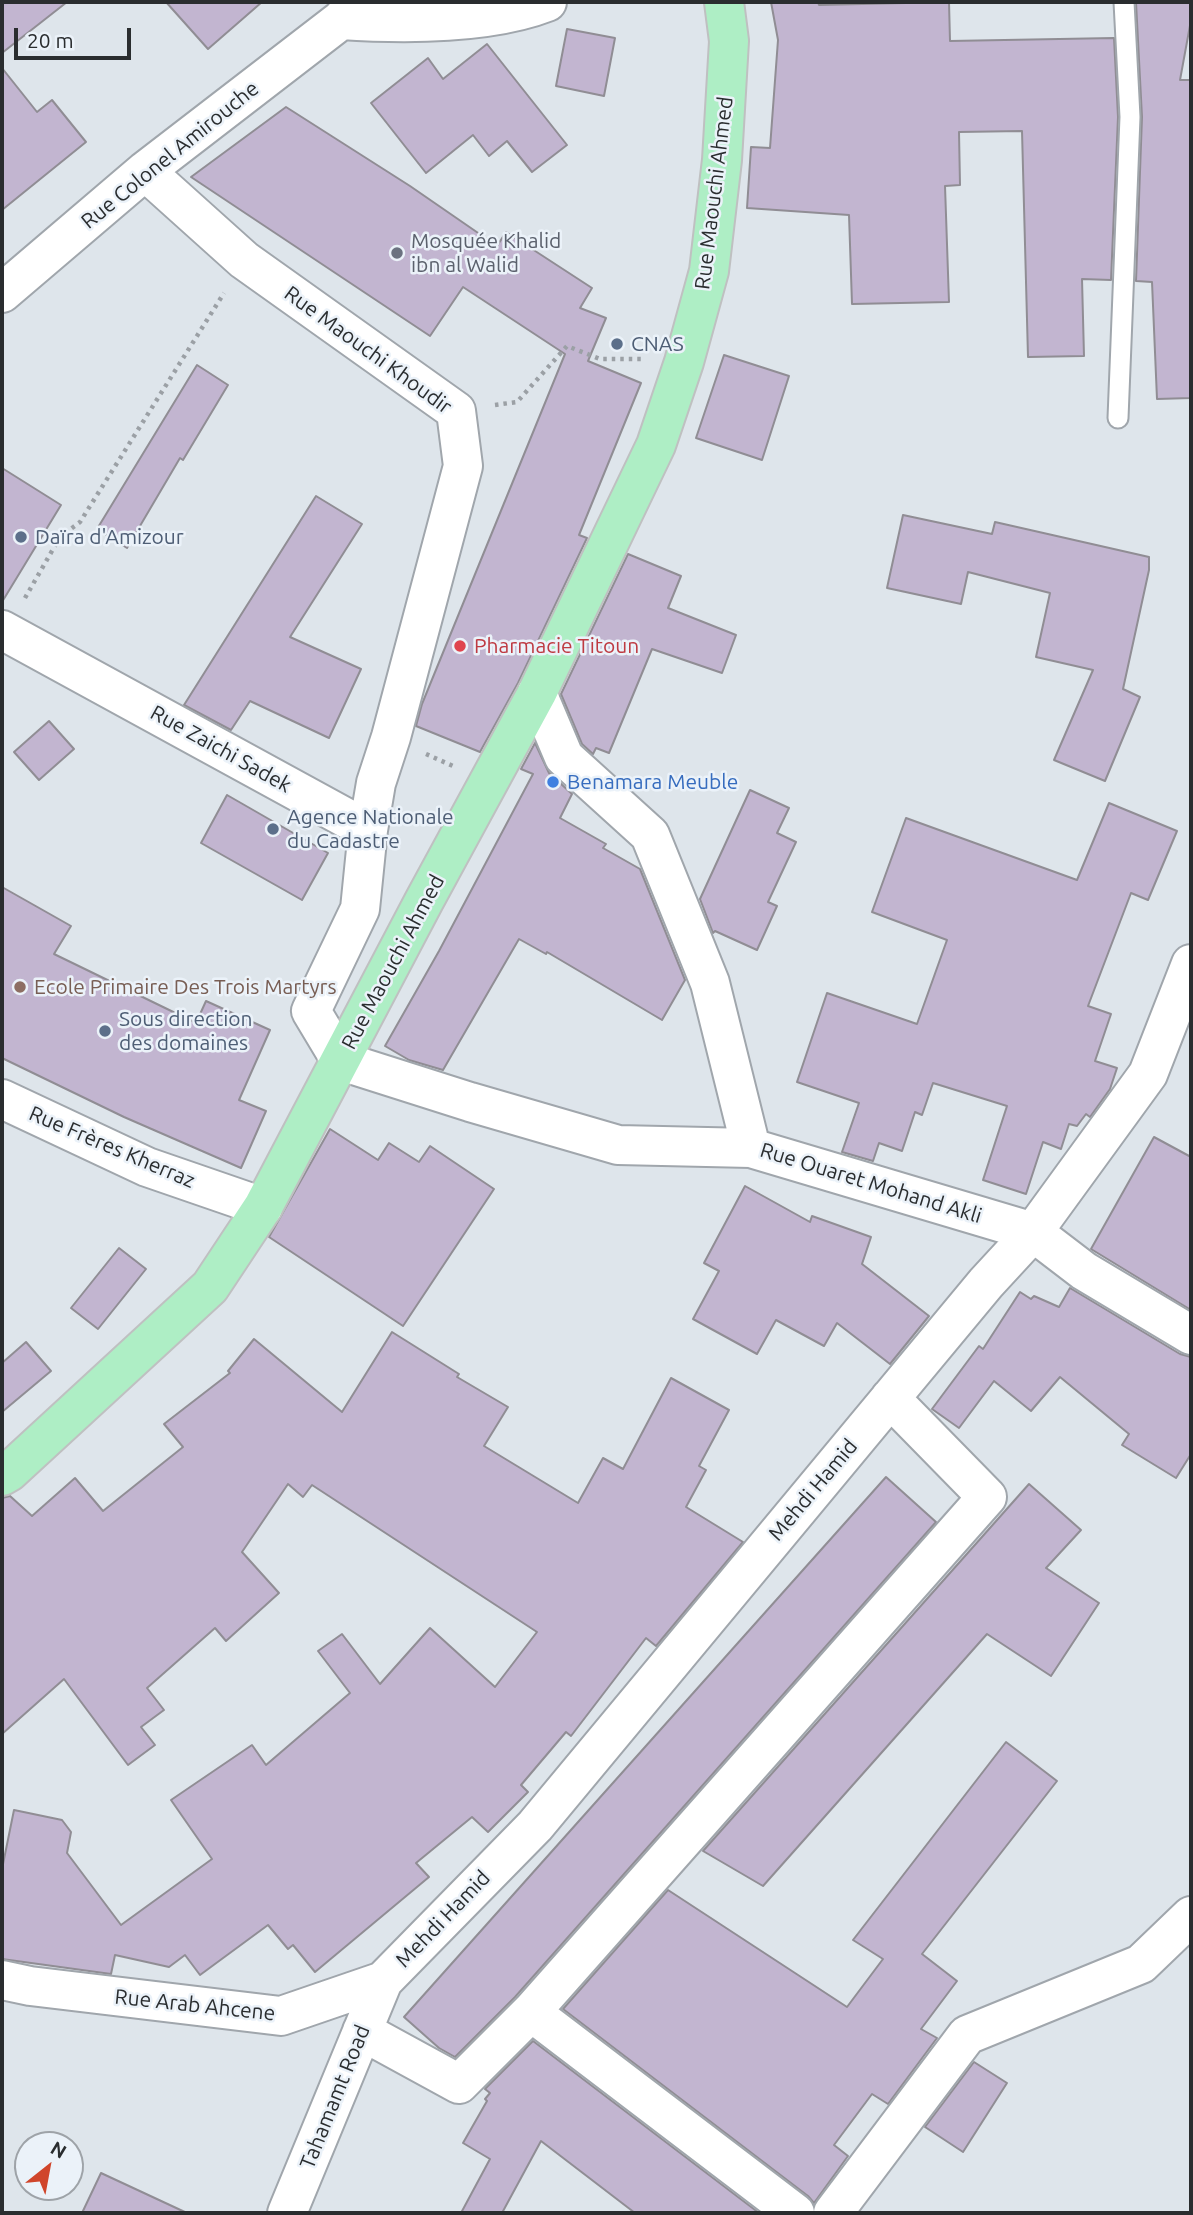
<!DOCTYPE html>
<meta charset="utf-8">
<style>
body{margin:0}
#map{position:relative;width:1193px;height:2215px;overflow:hidden;background:#dee5eb;font-family:Ubuntu,sans-serif}
canvas{display:block}
.frame{position:absolute;inset:0;border:4px solid #2a2d2f;pointer-events:none}
.north{position:absolute;left:14px;top:2131px;width:70px;height:70px;box-sizing:border-box;background:#ebf2f9;border:2px solid #9ea3a8;border-radius:50%;rotate:31deg;font-size:19px;font-weight:700;line-height:28px;text-align:center;color:#2a2d2f}
.north::after{content:'';display:block;margin:auto;width:24px;height:32px;background:#d0452b;clip-path:polygon(50% 0,100% 100%,50% 72%,0 100%)}
.scale{position:absolute;left:14px;top:28px;width:117px;height:32px;box-sizing:border-box;border:4px solid #2a2d2f;border-top:0;padding-left:9px;font-size:21px;line-height:24px;white-space:nowrap;color:#2a2d2f;-webkit-text-stroke:5px #ebf2f9;paint-order:stroke}
</style>
<div id="map">
<canvas width="1193" height="2215"></canvas>
<div class="frame"></div>
<div class="north">N</div>
<div class="scale">20 m</div>
</div>
<script>
const c = document.querySelector('canvas').getContext('2d');
c.lineJoin = 'round';
function fill(path, color) { c.fillStyle = color; c.fill(path, 'evenodd'); }
function stroke(path, color, width, dash) { c.strokeStyle = color; c.lineWidth = width; c.lineCap = dash ? 'butt' : 'round'; c.setLineDash(dash || []); c.stroke(path); }
function drawText(font, color, halo, rows, align = 'center') {
  c.font = font + ' Ubuntu,sans-serif'; c.lineWidth = 5; c.setLineDash([]); c.textBaseline = 'middle'; c.strokeStyle = halo; c.fillStyle = color; for (const [text, x, y, turn = 0] of rows) {
    c.save(); c.translate(x, y); c.rotate((+turn || 0) * Math.PI / 180); c.textAlign = isNaN(turn) ? turn : align; if (halo) c.strokeText(text, 0, 0); c.fillText(text, 0, 0); c.restore();
  }
}
const building = new Path2D(`
 M2 2H67L2 53Z
 M166 2H262L208 49Z
 M771 2H818L819 5 949 2 950 41 1114 38 1118 117 1111 280 1082 279 1084 356 1028 357 1022 131 959 132 960 185 945 186 949 302 852 304 849 215 747 208 751 147 770 148 778 40Z
 M1136 2H1191V20L1180 80H1191V398L1157 399 1152 282 1136 281 1142 117Z
 M567 29 615 38 604 96 556 86Z
 M487 44 567 145 532 172 507 141 489 156 473 135 426 173 371 103 428 58 443 79Z
 M2 68 37 112 52 100 86 142 2 210Z
 M286 107 410 186 497 246 506 232 592 288 580 308 606 318 588 361 641 383 579 535 587 538 518 683 480 752 416 726 422 704 565 354 463 287 430 336 191 177Z
 M724 355 789 376 762 460 696 438Z
 M197 365 228 385 183 460 180 458 127 548 97 529Z
 M2 468 61 505 2 602Z
 M316 496 362 524 290 637 361 669 329 738 250 701 231 730 184 705Z
 M903 515 992 534 995 522 1149 557V570L1123 689 1140 697 1105 781 1054 760 1093 670 1036 657 1050 593 968 572 961 604 887 588Z
 M628 554 681 576 668 608 736 635 722 673 652 649 609 753 596 748 593 754 582 744 561 694Z
 M49 721 74 749 39 780 14 752Z
 M535 743 549 773 572 794 560 818 606 844 603 848 640 869 685 980 662 1020 547 952 546 954 519 939 443 1070 409 1060 385 1046 439 951 533 774 521 769Z
 M750 790 789 808 777 833 796 842 768 902 777 906 757 950 715 931 713 933 700 899Z
 M227 795 328 853 302 900 201 843Z
 M1109 803 1177 831 1148 900 1131 893 1088 1006 1111 1014 1095 1061 1117 1068 1110 1089 1090 1117 1086 1114 1077 1126 1069 1124 1061 1149 1043 1142 1026 1194 983 1180 1007 1106 933 1083 922 1115 915 1112 902 1151 879 1143 873 1161 842 1152 859 1103 797 1082 827 993 917 1024 947 940 872 912 906 818 1077 880Z
 M2 887 71 926 54 954 196 1023 206 1001 270 1030 239 1100 266 1111 241 1168 124 1117 2 1058Z
 M330 1129 378 1160 389 1143 419 1162 430 1146 494 1189 403 1326 269 1237Z
 M1154 1137 1191 1157V1310L1091 1249Z
 M745 1186 810 1222 812 1216 871 1237 862 1264 929 1316 890 1364 837 1323 824 1346 776 1320 757 1354 693 1319 719 1271 704 1263Z
 M119 1248 146 1269 98 1329 71 1308Z
 M1070 1288 1180 1354 1191 1357V1454L1176 1478 1122 1445 1129 1434 1060 1377 1031 1411 994 1381 959 1428 932 1409 979 1346 983 1349 1020 1292 1031 1299 1034 1296 1059 1307Z
 M392 1332 459 1374 457 1377 508 1407 484 1446 578 1503 603 1458 623 1469 671 1378 729 1410 699 1466 706 1470 686 1507 743 1542 656 1646 646 1638 571 1736 566 1732 521 1785 528 1792 488 1832 472 1817 416 1863 429 1877 315 1972 293 1945 288 1949 268 1925 200 1975 185 1955 169 1967 115 1955 111 1974 2 1959V1869L14 1810 62 1820 71 1832 67 1853 121 1925 212 1859 171 1800 252 1745 266 1765 350 1693 318 1651 342 1634 380 1684 430 1628 495 1687 537 1632 312 1485 303 1497 288 1484 242 1552 279 1593 226 1641 215 1628 147 1688 164 1710 141 1727 155 1745 128 1765 64 1679 2 1734V1498L10 1496 32 1516 75 1478 103 1511 183 1447 164 1424 230 1373 228 1371 254 1339 342 1412Z
 M26 1342 51 1371 2 1412V1363Z
 M886 1477 936 1522 515 1997 455 2057 439 2048 404 2017Z
 M1029 1484 1081 1530 1046 1568 1099 1603 1051 1676 987 1634 763 1886 703 1851Z
 M1006 1742 1057 1781 922 1954 957 1981 921 2029 937 2038 888 2104 872 2094 834 2145 848 2156 814 2203 808 2196 563 2009 668 1890 847 2007 883 1959 853 1940Z
 M533 2041 759 2213H635L541 2141 502 2213H461L490 2159 463 2143 487 2101 485 2099 490 2093 485 2089Z
 M974 2062 1007 2083 963 2152 925 2127Z
 M101 2173 187 2213H82Z`);
fill(building, '#c2b5d0');
stroke(building, '#908d94', 2);
const lane = new Path2D(`
 M1118 418 1130 117 1124 2`);
const street = new Path2D(`
 M341 20C404 24 488 25 547 2
 M145 171 244 260 456 411 463 466 391 737 376 783 368 830
 M2 293 145 171 341 20 357 2
 M2 630 368 830 360 909 311 1011 341 1061 470 1102 618 1145 751 1148 1033 1232 1084 1271 1191 1335
 M537 693 564 757 650 835 710 983 751 1148
 M2 1099 147 1167 263 1207
 M2 1980 30 1986 281 2016 383 1981
 M531 2012 795 2213
 M362 2031 459 2084 531 2012 987 1497 890 1398
 M287 2213 383 1981 535 1826 986 1283 1033 1232 1148 1074 1191 964
 M833 2213 967 2035 1141 1964 1191 1916`);
const primary = new Path2D(`
 M2 1476 9 1472 210 1287 263 1207 424 901 537 693 656 445 684 362 709 271 722 160 729 41 724 2`);
stroke(lane, '#a0a6ac', 23);
stroke(street, '#a0a6ac', 42);
stroke(primary, '#bfc0c1', 42);
stroke(new Path2D(`
 M495 405 517 402 567 346 600 359H644
 M25 598 60 537 80 522 224 293
 M426 754 453 766`), '#9ba0a5', 4.5, [3.5, 5]);
stroke(lane, '#fff', 19);
stroke(street, '#fff', 38);
stroke(primary, '#aeeec5', 38);
for (const [x, y, r, color] of [
 [397,253,7,"#6b7280"],
 [617,344,7,"#5c6f8a"],
 [21,537,7,"#5c6f8a"],
 [460,646,7,"#e0444e"],
 [553,782,7,"#3f7fe0"],
 [273,829,7,"#5c6f8a"],
 [20,987,7,"#8d6e63"],
 [105,1031,7,"#5c6f8a"]
]) { const dot = new Path2D(); dot.arc(x, y, r, 0, 2 * Math.PI); c.fillStyle = color; c.fill(dot); stroke(dot, '#ebf2f9', 2.5); }
drawText('21px', '#2a2d2f', '#ebf2f9', [
 ["Rue Colonel Amirouche",170,155,-39],
 ["Rue Maouchi Ahmed",714,193,-83],
 ["Rue Maouchi Khoudir",368,350,36],
 ["Rue Zaichi Sadek",221,749,29],
 ["Rue Maouchi Ahmed",393,962,-62],
 ["Rue Frères Kherraz",112,1147,23],
 ["Rue Ouaret Mohand Akli",871,1183,17],
 ["Mehdi Hamid",813,1490,-50],
 ["Mehdi Hamid",443,1919,-46],
 ["Rue Arab Ahcene",195,2005,6],
 ["Tahamamt Road",335,2097,-68]
]);
drawText('21px', '#5b616d', '#ebf2f9', [
 ["Mosquée Khalid",411,241],
 ["ibn al Walid",411,265]
], 'left');
drawText('21px', '#4e5e75', '#ebf2f9', [
 ["CNAS",631,344],
 ["Daïra d'Amizour",35,537],
 ["Agence Nationale",287,817],
 ["du Cadastre",287,841],
 ["Sous direction",119,1019],
 ["des domaines",119,1043]
], 'left');
drawText('21px', '#be3a42', '#ebf2f9', [
 ["Pharmacie Titoun",474,646]
], 'left');
drawText('21px', '#366cbe', '#ebf2f9', [
 ["Benamara Meuble",567,782]
], 'left');
drawText('21px', '#785e54', '#ebf2f9', [
 ["Ecole Primaire Des Trois Martyrs",34,987]
], 'left');
</script>
